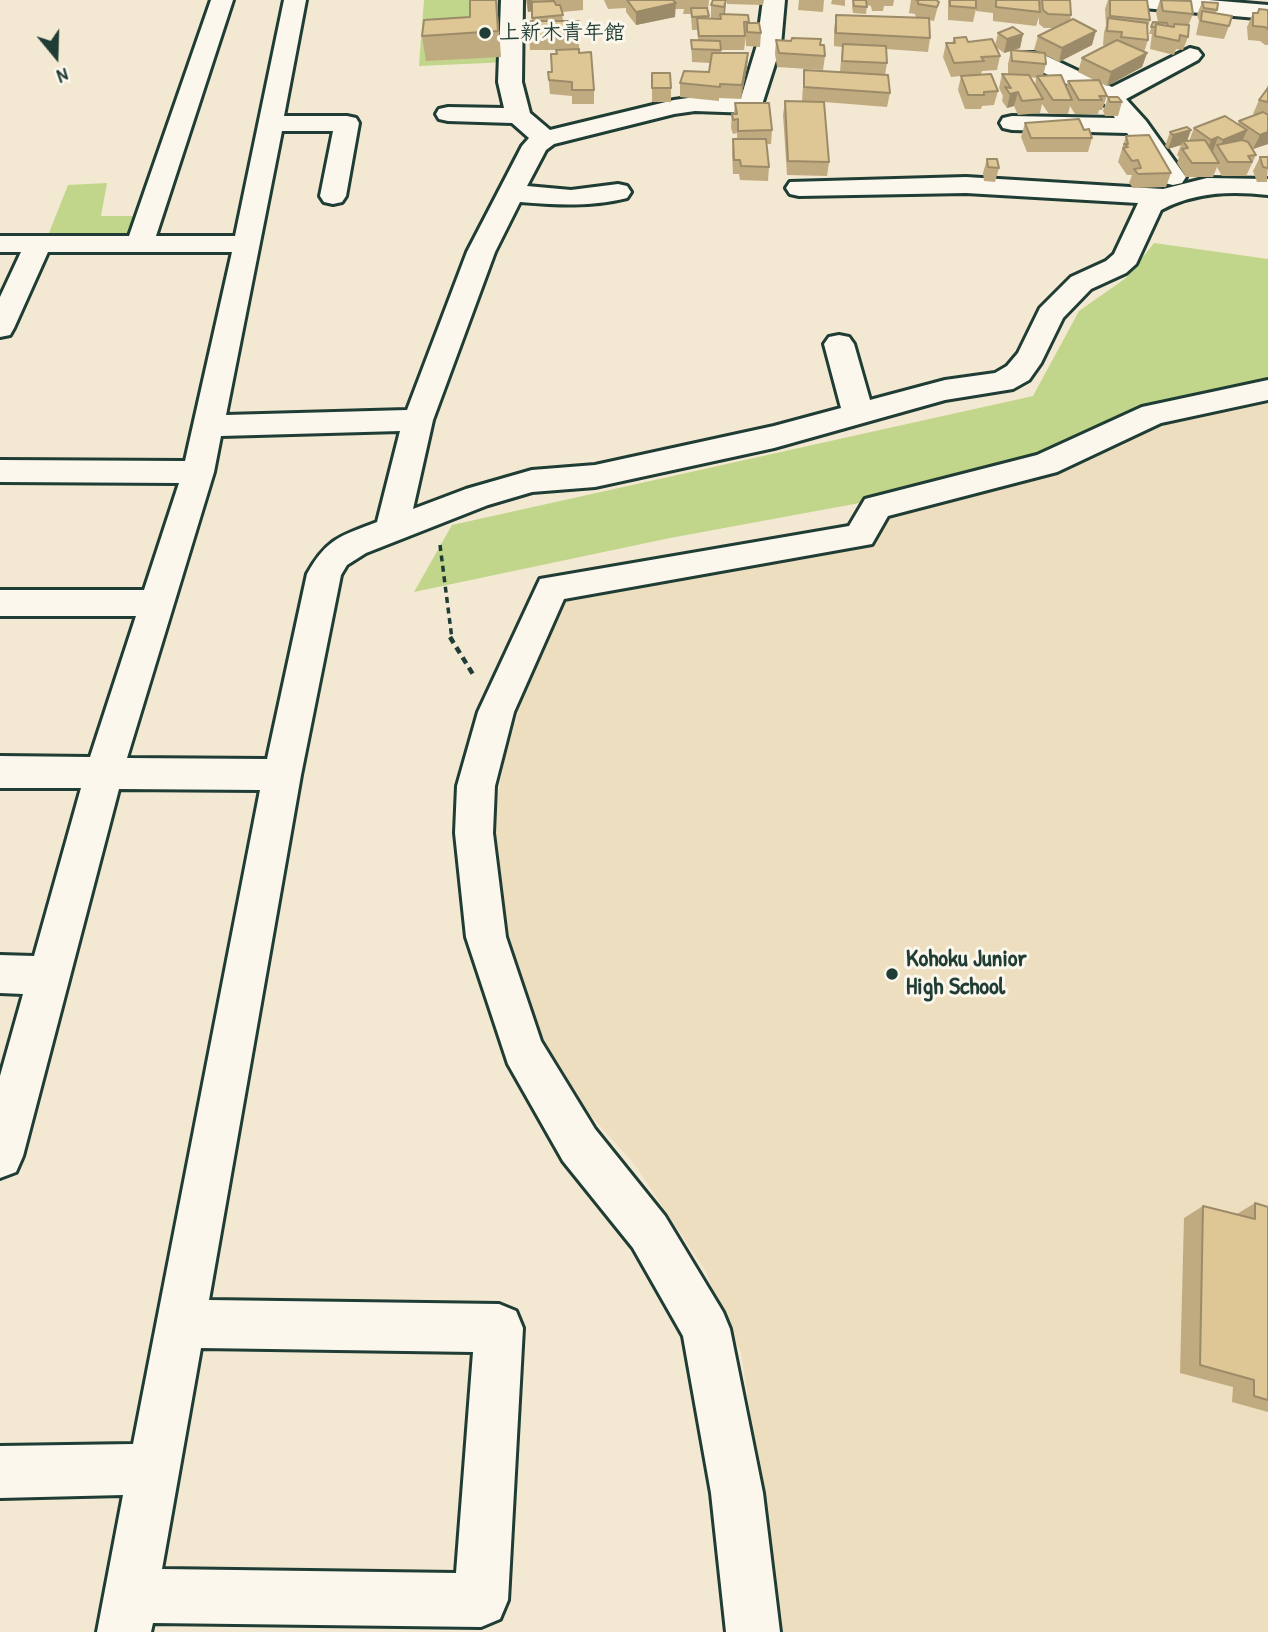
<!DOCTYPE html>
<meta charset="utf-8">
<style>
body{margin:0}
#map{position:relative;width:1268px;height:1632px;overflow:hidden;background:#f3e8d2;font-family:"Patrick Hand",sans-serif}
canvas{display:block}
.north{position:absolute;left:21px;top:21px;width:70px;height:70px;-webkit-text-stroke:5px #fbf7ec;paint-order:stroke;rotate:161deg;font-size:19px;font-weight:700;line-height:28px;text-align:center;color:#1f3d34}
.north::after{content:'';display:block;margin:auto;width:24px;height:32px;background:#1f3d34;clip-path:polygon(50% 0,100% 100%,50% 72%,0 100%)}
</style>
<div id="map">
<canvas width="1268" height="1632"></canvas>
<div class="north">N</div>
</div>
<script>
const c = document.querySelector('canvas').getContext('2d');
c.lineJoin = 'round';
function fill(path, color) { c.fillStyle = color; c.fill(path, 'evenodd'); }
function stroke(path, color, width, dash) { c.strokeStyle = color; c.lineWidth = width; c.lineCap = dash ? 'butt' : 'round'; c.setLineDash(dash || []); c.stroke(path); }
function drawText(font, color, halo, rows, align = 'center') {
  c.font = font + ' "Patrick Hand","Klee One",sans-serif'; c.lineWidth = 6; c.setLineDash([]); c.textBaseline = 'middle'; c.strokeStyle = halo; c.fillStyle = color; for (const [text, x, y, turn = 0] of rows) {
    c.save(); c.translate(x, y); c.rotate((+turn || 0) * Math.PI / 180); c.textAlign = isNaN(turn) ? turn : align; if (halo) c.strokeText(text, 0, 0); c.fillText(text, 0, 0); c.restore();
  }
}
fill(new Path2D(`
 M1268 399V1632H776L764 1502 741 1353 705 1270 635 1165 567 1089 529 1021 501 928 489 840 505 758 536 652 563 596 871 546 885 515 1150 426Z`), '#eddec0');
fill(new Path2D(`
 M424 0H512L509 62 419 66Z
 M107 183 101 216H141L135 238H47L68 185Z
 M1154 243 1268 259V391L930 490 670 538 414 592 452 525 1033 396 1079 311 1126 278Z`), '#c1d68b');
const street = new Path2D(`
 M211 0H233L156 236H235L284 0H306L284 116H347L356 118 359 123 346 196 342 202 333 204 324 202 320 196 333 131H282L226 415 407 410 467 252 522 146 529 138 512 123 448 121 439 119 436 114 439 109 448 107 504 108 498 82 501 0H523L522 82 530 113 550 130 674 100 695 97 741 98 757 45 763 0H785L781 45 760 111 751 113 695 111 674 114 554 144 546 150 527 186 571 190 618 184 627 186 631 192 627 198C591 207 557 205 520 202L495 252 433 420 413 509 466 489 532 470 595 465 774 426 841 408 824 344 829 337 839 335 849 337 854 344 870 400 945 380 995 373 1007 366 1018 353 1040 308 1071 277 1106 261 1114 254 1138 203 966 193 799 196 790 194 786 188 790 182 966 177 1163 189 1207 178 1268 179V195C1230 191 1195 192 1161 210L1136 264 1126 273 1091 289 1063 318 1041 363 1029 380 1013 389 945 400 774 448 595 487 532 492 488 505 366 553 347 565 341 575 301 775 209 1300 499 1304 516 1311 523 1328 508 1600 500 1619 481 1627 153 1623 151 1632H97L123 1495 0 1498V1446L133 1444 260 790 119 789 23 1156 16 1172 0 1178V1076L23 994 0 993V955L34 956 81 788H0V756L90 757 136 616H0V590H144L179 483 0 482V460L185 461 232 252H48L14 328 10 335 0 337V297L21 252H0V236H129ZM400 431 377 522C341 536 327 538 307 574L267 759 127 758 214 472 221 436ZM201 1348 473 1352 456 1573 162 1569Z
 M1190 48 1198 50 1202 55 1198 60 1126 99 1146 121 1186 177 1182 183 1173 185 1164 183 1127 133 1012 130 1003 128 1000 123 1003 118 1012 116 1115 118 1103 102 1024 63 1020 58 1024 53H1040L1112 87Z
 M1268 380V400L1161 423 1057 472 888 516 872 544 564 599 514 712 495 786 493 833 506 937 541 1041 595 1129 665 1216 723 1312 730 1329 763 1493 780 1632H726L711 1493 683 1336 633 1248 563 1161 508 1064 466 937 455 833 457 786 478 712 540 579 849 526 865 499 1037 455 1142 407Z`);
const highway = new Path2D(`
 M1121 0H1209L1268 5V19L1132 7 1124 5Z`);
stroke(street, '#1f3d34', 6);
stroke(highway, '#1f3d34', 6);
stroke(new Path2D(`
 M440 545 452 639`), '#1f3d34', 3.5, [6, 4.5]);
stroke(new Path2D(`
 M450 637 474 676`), '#1f3d34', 4.5, [7, 5]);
fill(street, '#fbf7ec');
fill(highway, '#fbf7ec');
fill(new Path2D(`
 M497 0 501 57 426 61 422 36 470 17Z
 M526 0H583V10L562 12 563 21H579V53L594 90V104H572V96L550 94 548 72H552L551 54H556V50H530L529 36 532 21V11L528 12Z
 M604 0H673L674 1V0H709L708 10 709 19H711V5L726 0 725 14 749 23 761 33 760 47 746 46V36L744 50H721V53H748L747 67 741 99 719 98V101L680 97V83L709 72 710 63 692 62 691 40H698L697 30H692L691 14H683L684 9H675V17L636 25 626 12V8L608 9Z
 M727 0H764L763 5 727 4Z
 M799 0H824L823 12 798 10Z
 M832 0H845V6L831 4Z
 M853 0H894L893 6H884L883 11H872L871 6 867 5 866 14 853 13 852 7Z
 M911 0H936L939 2 934 21 929 20 930 38 928 52 886 49 887 63 885 75 890 93 887 107 824 102 829 162 827 176 787 175 783 115 785 101H802L804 70 840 72 842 47 834 46V29L836 15 916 18 915 14 909 13Z
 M948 0H1070L1071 15 1070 21 1092 45 1059 62 1045 55 1046 64 1043 76 1066 88 1068 81 1094 80 1078 72 1082 58 1107 45H1103L1104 32 1106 26 1105 9 1108 0H1147L1150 20 1147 30 1148 40 1144 52 1147 53 1142 67 1107 86 1100 83 1107 96 1102 110H1099L1098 114H1075L1070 106 1068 114H1049L1042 104 1040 113 1018 115 1014 106 1007 108 1002 101 1003 96 999 88 1002 74H1008V64L1011 51 1004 53 996 47 1000 56 997 70 982 71 981 74 998 91 994 105 982 106 981 109H965L958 90 961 76 951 77 943 57 946 43H952L954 38 968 42 995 46 998 33 1023 34 1020 48 1012 50 1040 52 1034 50 1038 36 1054 28H1044L1039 24V17L1036 26 993 21V13L976 11V9L973 22 948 20ZM1030 77 1036 78 1035 85Z
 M1160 0H1178L1193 14 1188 26V37L1183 50 1176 49 1174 55 1150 49 1152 34H1149L1153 22H1158L1156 12Z
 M1202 2 1217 10 1216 13 1229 26 1224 39 1196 35 1199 21 1197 15Z
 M1259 9 1268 10V45H1265L1260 41 1248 40 1247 27 1253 13H1257Z
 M776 40 820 45 825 56 823 70 777 67 775 54Z
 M652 73 671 88V102H652Z
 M1268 85V144L1253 149 1251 147 1256 155 1246 176H1222L1217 167 1213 177H1186L1177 163 1179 157 1177 155 1181 145 1168 149 1165 146 1170 132 1191 130 1187 141H1189L1194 128 1238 124 1239 121 1256 115 1253 114 1259 100 1265 91Z
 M1108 97 1122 102 1118 116H1105L1103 111Z
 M735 103 772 130 771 144H767L769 167 768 181 740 180 739 174H733L732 153 733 139H737V133L733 134 731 128 732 114H734Z
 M1025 123 1084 130 1092 138 1088 152H1027L1021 137Z
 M1126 136 1171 173 1166 187 1133 188 1129 183 1132 175H1127L1118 162Z
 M1260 157H1268L1267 182H1257L1253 171Z
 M987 159 999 168 995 182 984 181 983 173Z
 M1255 1203 1268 1207V1412L1232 1402 1233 1387 1180 1373 1184 1218 1203 1206 1237 1214Z`), '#c0aa80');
fill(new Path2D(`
 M527 0H532L533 11 528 12Z
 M726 0 725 13 723 21 724 7Z
 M676 3 675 17 636 25V12Z
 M1096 31 1092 45 1059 62 1062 48Z
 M1023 34 1020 48 1004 53 1007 39Z
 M748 53 747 67 741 99 742 85Z
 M1147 53 1142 67 1107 86 1111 72Z
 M1018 92 1014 106 1007 108 1010 94Z
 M1191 130 1186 144 1183 141 1181 145 1168 149 1173 135Z
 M1247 130 1241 144 1220 148 1223 140Z
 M1268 132V144L1253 149 1260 135Z
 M1218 137 1213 151 1206 154 1211 140Z`), '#9c8b68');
const building = new Path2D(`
 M470 0H496L498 31 422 36 424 20 470 17Z
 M627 0H673L676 3 636 12Z
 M713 0H726L724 7 711 5Z
 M853 0H866L867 7 854 6Z
 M916 0H936L939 2 937 7 918 4V0Z
 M950 0H976V8L950 6Z
 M996 0H1039L1040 12 996 7Z
 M1042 0H1070L1071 15 1048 14 1043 10Z
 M1110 0H1147L1150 20 1110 16Z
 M1161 0 1191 1 1193 14 1163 11Z
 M554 1 556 5H560L563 15 532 18V2Z
 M1202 2 1218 3 1217 10 1204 8Z
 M691 8H707L709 16 692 17Z
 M1259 9 1268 10V29L1265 27 1253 26V13H1258Z
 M1202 11 1232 16 1229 26 1201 21Z
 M720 14 748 15 749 22H744L745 36H699L697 18 721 19Z
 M836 15 929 18 930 38 836 33Z
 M1108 18 1147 23 1148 40 1121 37 1122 32 1107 31Z
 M1073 19 1096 31 1062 48 1038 36Z
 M531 21H579V37L529 36Z
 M1153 22 1167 23 1168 26 1156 24 1155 27H1151Z
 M747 23H759L761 33 747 32Z
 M1156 24 1174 27V24L1189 25 1188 37 1180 35 1179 41 1155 36Z
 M1013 27 1023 34 1007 39 998 33Z
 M966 37 968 42 992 39 1000 56 981 57 984 61 954 63 946 43H955L954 38Z
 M792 38 821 39 820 45H824L825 56 779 53 776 40 791 41Z
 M691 40 720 41 721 50 692 49Z
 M1117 40 1147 53 1111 72 1082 58Z
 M843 44 886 46 887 63 842 61Z
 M579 49V53L591 52 594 90H572V82L549 80 548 72H552L551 54H557L556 50Z
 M1011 50 1045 53 1046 64 1012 61Z
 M712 53H748L742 85 720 84V87L680 83 684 71 709 72Z
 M804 70 888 75 890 93 804 87Z
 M652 73H670L671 88H652Z
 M991 74 998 91 984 92V95H968L961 76Z
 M1002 74 1029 75 1043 99 1022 101 1018 92 1010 94 1005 87 1011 88Z
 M1061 75 1072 100H1053L1037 76Z
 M1099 80 1107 96H1099L1102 100H1079L1068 81Z
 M1268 88V102L1259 100Z
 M1108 97H1118L1122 102H1110Z
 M785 101 824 102 829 162 788 161Z
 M735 103H769L772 130 738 131V119L733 120 732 114H737Z
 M1263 112 1268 115V132L1260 135 1239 121Z
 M1225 116 1247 130 1223 140 1218 137 1211 140 1194 128Z
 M1079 119 1084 130 1089 129 1092 138H1031L1025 123Z
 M1187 127 1191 130 1173 135 1170 132Z
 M1149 135 1171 173 1138 174 1134 169 1141 168 1138 160 1132 161 1123 148 1128 147 1124 144H1128L1126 136Z
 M733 139H766L769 167 741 166 740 160H734Z
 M1205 140 1219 163H1192L1182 149 1188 148 1183 141Z
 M1242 140 1248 142 1256 155 1248 156 1252 162H1228L1217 145Z
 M1260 157H1268V168L1263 167Z
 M987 159H997L999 168 988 167Z
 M1255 1203 1268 1207V1400L1254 1396V1380L1200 1365 1203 1206 1255 1219Z`);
fill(building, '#dfc695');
stroke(building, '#9c8b68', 2);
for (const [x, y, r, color] of [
 [485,33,7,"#1f3d34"],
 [892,974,7,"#1f3d34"]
]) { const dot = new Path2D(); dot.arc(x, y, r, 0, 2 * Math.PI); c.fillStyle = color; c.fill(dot); stroke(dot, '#fbf7ec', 2.5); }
drawText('bold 21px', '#1f3d34', '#fbf7ec', [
 ["上新木青年館",499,33]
], 'left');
drawText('bold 24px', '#1f3d34', '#fbf7ec', [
 ["Kohoku Junior",906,960],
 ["High School",906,988]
], 'left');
</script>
